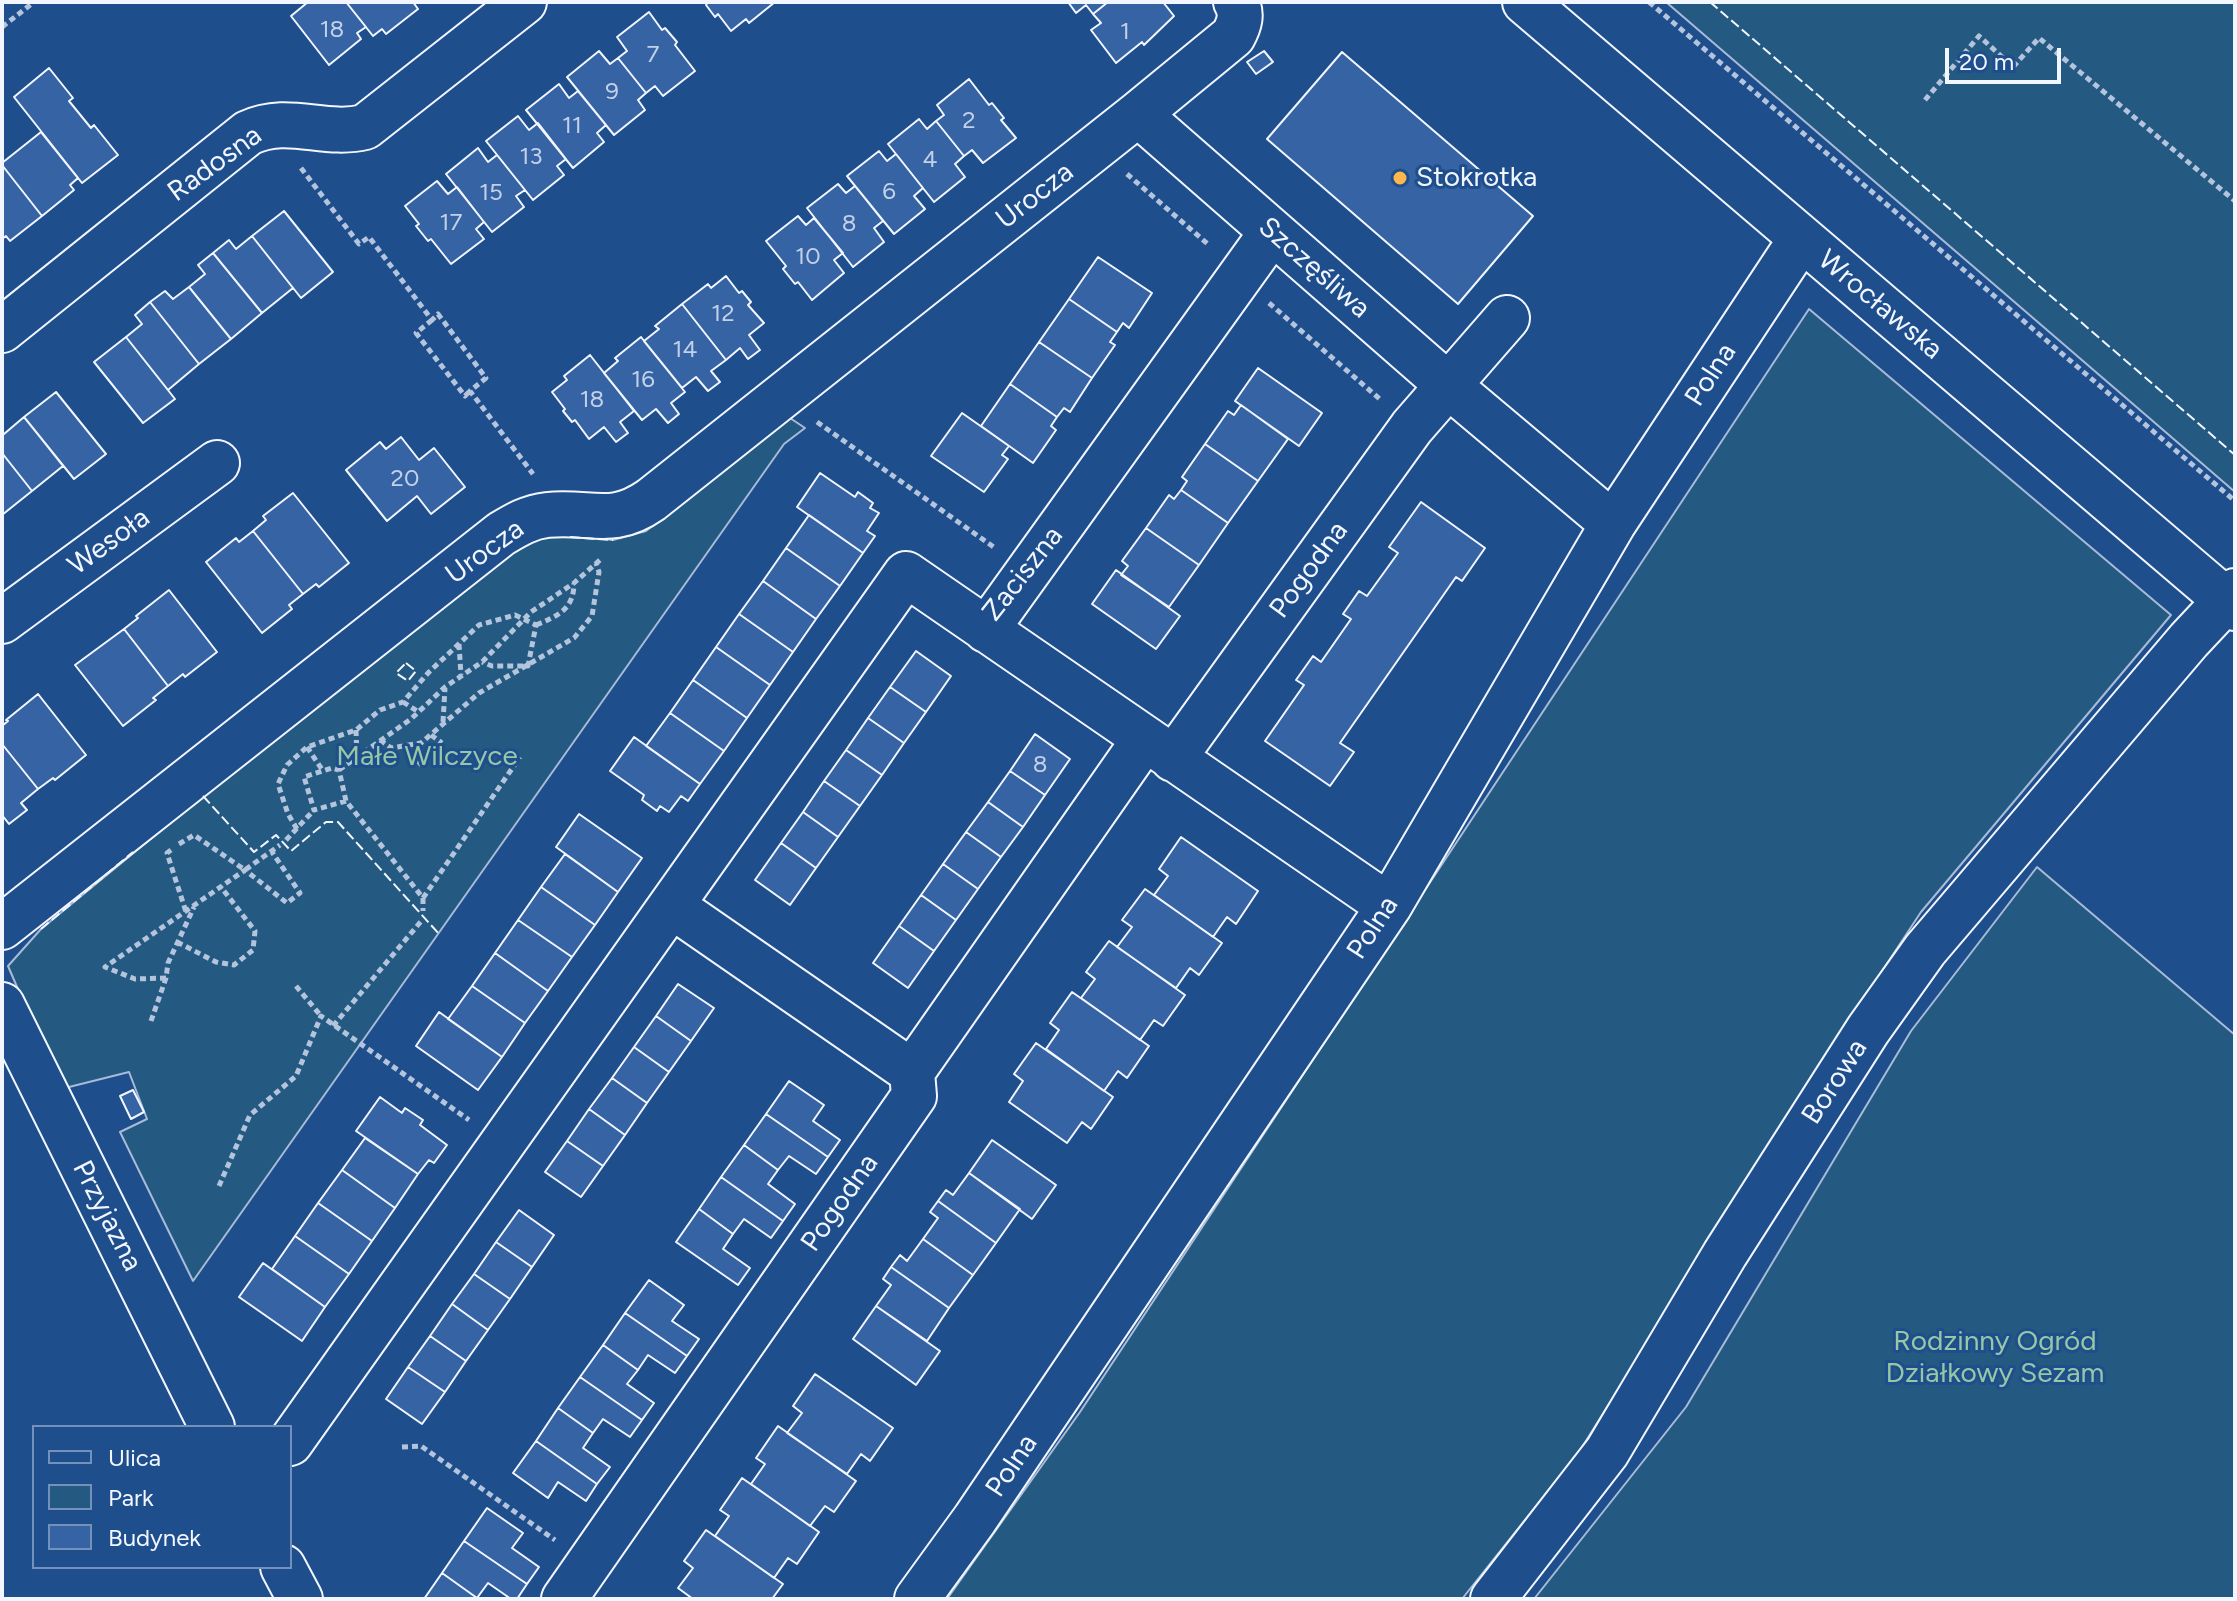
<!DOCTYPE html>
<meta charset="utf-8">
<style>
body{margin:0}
#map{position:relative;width:2237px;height:1601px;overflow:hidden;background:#1f4e8c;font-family:Figtree,sans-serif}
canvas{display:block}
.frame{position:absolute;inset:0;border:4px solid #f2f6ff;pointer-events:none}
.legend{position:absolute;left:32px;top:1425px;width:260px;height:144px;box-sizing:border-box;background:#1f4e8c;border:2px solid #7391ba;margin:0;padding:10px 14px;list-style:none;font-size:24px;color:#f2f6ff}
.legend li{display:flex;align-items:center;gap:16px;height:40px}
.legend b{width:40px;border:2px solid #7391ba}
.scale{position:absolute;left:1945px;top:48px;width:116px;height:36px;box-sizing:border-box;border:4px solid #f2f6ff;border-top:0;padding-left:10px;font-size:24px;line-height:28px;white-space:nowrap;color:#f2f6ff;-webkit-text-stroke:6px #1f4e8c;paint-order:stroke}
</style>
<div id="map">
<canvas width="2237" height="1601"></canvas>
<div class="frame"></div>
<ul class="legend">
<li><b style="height:10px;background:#1f4e8c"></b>Ulica</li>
<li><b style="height:22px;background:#245a82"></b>Park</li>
<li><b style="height:22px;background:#3563a3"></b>Budynek</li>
</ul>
<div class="scale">20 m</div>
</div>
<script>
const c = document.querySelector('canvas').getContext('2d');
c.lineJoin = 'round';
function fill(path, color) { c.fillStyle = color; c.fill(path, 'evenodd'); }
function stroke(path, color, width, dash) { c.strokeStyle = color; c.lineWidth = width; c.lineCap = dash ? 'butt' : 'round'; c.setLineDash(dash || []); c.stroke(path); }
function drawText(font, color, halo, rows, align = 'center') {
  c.font = font + ' Figtree,sans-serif'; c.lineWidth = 6; c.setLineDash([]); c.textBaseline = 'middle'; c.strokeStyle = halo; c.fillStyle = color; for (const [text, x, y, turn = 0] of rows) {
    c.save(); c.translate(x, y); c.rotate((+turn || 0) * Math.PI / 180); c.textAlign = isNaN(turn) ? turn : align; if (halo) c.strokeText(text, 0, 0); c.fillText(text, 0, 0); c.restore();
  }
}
const green = new Path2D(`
 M1666 2H2235V492L2162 429Z
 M1809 309 2171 615 1921 912 1832 1047 1579 1452 1462 1599H947L1080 1412Z
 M790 418 805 428 784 444 193 1281 120 1132 147 1119 129 1072 61 1089 8 966 41 929 203 796 509 553 547 532 613 540 646 531Z
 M2037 867 2235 1035V1599H1534L1686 1407 1911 1031Z`);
fill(green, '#245a82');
stroke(green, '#a8bbd7', 2);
const building = new Path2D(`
 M308 2H346L366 27 357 33 361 39 329 65 291 16Z
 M346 2H413L418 9 386 34 382 29 373 36Z
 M775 2 749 23 746 19 731 31 718 14 715 17 706 5 708 2Z
 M1068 2H1108L1093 14 1086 5 1076 13Z
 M1108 2H1163L1174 16 1144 45 1142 42 1116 63 1091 30 1101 23 1093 14Z
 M649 12 662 30 665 28 677 42 675 45 695 71 663 96 655 86 646 93 618 58 627 51 617 37Z
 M599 51 610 64 618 58 646 93 638 100 645 110 614 135 567 77Z
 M1264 51 1273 62 1256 74 1247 62Z
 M1342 52 1533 216 1458 304 1267 139Z
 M49 68 73 98 69 101 91 128 94 125 118 155 82 183 14 97Z
 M969 79 989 105 992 103 1004 118 1001 120 1016 138 983 163 972 150 964 156 936 121 944 115 937 105Z
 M559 84 569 98 578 91 606 125 597 133 604 142 573 168 526 110Z
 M518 116 529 130 538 123 566 159 557 166 564 175 533 200 486 141Z
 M919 119 927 129 936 121 964 156 955 164 965 177 934 202 888 144Z
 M41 132 78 178 70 185 74 190 42 216 2 165V163Z
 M478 148 488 162 497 155 525 190 516 196 524 207 492 232 446 174Z
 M879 151 887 161 896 154 923 188 914 196 925 209 894 234 847 176Z
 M2 165 42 216 10 241 6 236 2 239Z
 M437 181 448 194 457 187 484 222 476 229 484 239 451 264 431 239 428 241 416 226 419 224 405 206Z
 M838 184 846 193 855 186 883 221 874 228 884 242 853 267 807 208Z
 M284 211 333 272 301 298 252 236Z
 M798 216 806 225 814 218 843 253 834 260 844 273 812 300 798 282 795 284 783 269 786 266 766 241Z
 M252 236 293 288 262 313 213 253 229 240 236 249Z
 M213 253 262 313 231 339 189 287 205 274 198 265Z
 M1098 257 1152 293 1129 328 1123 323 1117 332 1069 299Z
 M726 276 739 293 742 291 751 302 748 305 764 323 749 335 760 350 748 359 740 348 726 360 682 304 708 284 711 288Z
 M189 287 231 339 199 364 150 302 165 291 173 299Z
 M1069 299 1117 332 1110 342 1115 345 1092 378 1039 342Z
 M150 302 199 364 168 390 126 337 142 324 135 315Z
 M682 304 726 360 711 371 720 382 708 391 696 377 682 388 644 341 659 329 655 326Z
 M126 337 175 399 143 423 94 362Z
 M641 337 685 392 671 403 679 414 668 423 656 409 642 420 604 373 618 361 615 358Z
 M1039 342 1092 378 1070 412 1064 408 1057 417 1010 384Z
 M590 355 634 411 620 422 628 433 616 442 604 427 589 439 575 420 572 422 563 411 565 409 552 392 567 380 564 376Z
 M1258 368 1322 413 1299 446 1235 401Z
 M1010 384 1057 417 1051 426 1056 430 1033 463 981 426Z
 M56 392 106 454 74 479 24 417Z
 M1241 405 1288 439 1258 481 1205 444 1228 411 1234 415Z
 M962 413 1009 446 1002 455 1008 459 984 492 931 456Z
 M24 417 63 466 32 491 2 453V432L4 434Z
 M401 437 419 460 434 448 465 487 431 514 417 496 387 521 346 470 380 442 386 449Z
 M1205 444 1258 481 1228 523 1181 490 1187 481 1182 477Z
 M2 453 32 491 2 515Z
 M820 473 855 497 858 492 873 503 870 508 879 513 867 531 875 536 863 553 797 507Z
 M1181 490 1228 523 1199 565 1146 528 1169 495 1174 499Z
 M293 493 349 563 319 587 316 584 303 594 253 531 266 520 263 516Z
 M1421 502 1485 548 1462 581 1456 577 1340 743 1354 752 1330 786 1265 741 1304 685 1296 680 1313 656 1321 662 1351 619 1343 614 1359 591 1367 596 1398 553 1389 547Z
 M809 515 863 553 840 586 786 548Z
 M1146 528 1199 565 1169 607 1121 575 1128 566 1122 561Z
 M253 531 303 594 289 605 292 609 262 633 206 562 236 538 239 542Z
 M786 548 840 586 816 619 763 581Z
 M1116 570 1180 616 1156 649 1092 604Z
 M763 581 816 619 793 652 739 614Z
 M169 590 217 652 185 677 183 674 168 686 124 629 138 618 136 616Z
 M739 614 793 652 770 685 716 647Z
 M124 629 168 686 153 698 156 700 123 726 75 665Z
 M716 647 770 685 747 718 693 680Z
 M916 651 951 676 926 712 890 687Z
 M693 680 747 718 724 751 670 713Z
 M890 687 926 712 904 743 868 718Z
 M38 694 86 755 55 780 53 778 38 789 2 744V726L8 721 6 720Z
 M670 713 724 751 700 784 646 746Z
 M868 718 904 743 882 775 846 750Z
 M1035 734 1070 759 1045 795 1010 771Z
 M634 737 700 784 688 801 681 796 669 812 660 806 657 811 642 800 644 795 610 771Z
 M2 744 38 789 21 803 27 810 9 824 2 815Z
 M846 750 882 775 860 806 824 781Z
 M1010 771 1045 795 1023 827 988 802Z
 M824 781 860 806 838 837 803 812Z
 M988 802 1023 827 1001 857 966 832Z
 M803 812 838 837 816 868 781 843Z
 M579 814 642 858 618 892 556 847Z
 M966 832 1001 857 978 889 943 864Z
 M1181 837 1258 891 1236 924 1227 917 1213 937 1154 895 1168 876 1159 869Z
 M781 843 816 868 790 905 755 880Z
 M565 854 618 892 595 925 541 887Z
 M943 864 978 889 956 920 921 895Z
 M541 887 595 925 572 957 518 920Z
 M1145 889 1222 943 1199 975 1190 968 1176 988 1117 947 1132 927 1122 920Z
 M921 895 956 920 934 951 899 926Z
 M518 920 572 957 548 991 495 953Z
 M899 926 934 951 908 988 873 963Z
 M1109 941 1185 995 1163 1026 1154 1020 1140 1040 1081 998 1095 979 1086 972Z
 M495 953 548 991 525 1023 472 986Z
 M678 984 714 1008 691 1041 656 1016Z
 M472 986 525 1023 502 1057 448 1019Z
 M1072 992 1149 1046 1127 1078 1118 1071 1104 1091 1046 1049 1059 1030 1050 1023Z
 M439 1012 502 1057 478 1090 416 1046Z
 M656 1016 691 1041 669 1072 634 1047Z
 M1036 1043 1113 1097 1091 1129 1082 1122 1067 1143 1009 1102 1023 1081 1014 1074Z
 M634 1047 669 1072 647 1103 612 1078Z
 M612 1078 647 1103 625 1135 589 1109Z
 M789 1081 824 1105 813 1121 840 1140 828 1157 766 1114Z
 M133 1090 144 1112 131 1119 120 1096Z
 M380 1097 402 1113 405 1108 423 1120 420 1125 447 1145 434 1163 429 1160 418 1174 356 1131Z
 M589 1109 625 1135 603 1166 567 1141Z
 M766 1114 828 1157 816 1174 789 1156 778 1170 744 1145Z
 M365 1138 418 1174 395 1208 342 1170Z
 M992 1140 1056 1185 1032 1219 969 1173Z
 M567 1141 603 1166 581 1197 545 1172Z
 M744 1145 778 1170 768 1184 795 1204 783 1221 721 1177Z
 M342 1170 395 1208 372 1241 318 1203Z
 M969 1173 1020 1209 996 1243 938 1201 946 1190 953 1195Z
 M721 1177 783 1221 771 1238 744 1219 733 1234 699 1209Z
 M938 1201 996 1243 973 1275 923 1239 938 1218 930 1212Z
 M318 1203 372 1241 349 1274 295 1236Z
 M699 1209 733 1234 723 1249 750 1268 738 1285 676 1242Z
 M519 1210 554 1235 532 1267 496 1242Z
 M295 1236 349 1274 325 1307 272 1269Z
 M923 1239 973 1275 949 1308 891 1267 900 1255 907 1261Z
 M496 1242 532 1267 510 1299 474 1274Z
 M263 1263 325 1307 302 1341 239 1297Z
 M891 1267 949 1308 927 1341 876 1306 891 1285 883 1279Z
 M474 1274 510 1299 488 1330 452 1304Z
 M649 1280 684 1305 672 1321 699 1339 687 1356 625 1313Z
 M452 1304 488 1330 466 1361 430 1336Z
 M876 1306 940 1351 916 1385 853 1339Z
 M625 1313 687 1356 675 1373 648 1355 638 1370 603 1345Z
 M430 1336 466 1361 445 1392 408 1367Z
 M603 1345 638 1370 627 1384 654 1403 642 1420 580 1377Z
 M408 1367 445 1392 422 1424 386 1399Z
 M815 1374 893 1428 870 1461 861 1454 847 1474 787 1433 802 1413 793 1406Z
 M580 1377 642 1420 630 1437 603 1419 593 1433 558 1408Z
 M558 1408 593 1433 583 1448 610 1467 597 1484 536 1441Z
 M778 1426 856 1481 834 1512 825 1506 810 1526 751 1484 765 1464 756 1458Z
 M536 1441 597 1484 586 1501 558 1482 548 1498 513 1473Z
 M742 1478 819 1532 797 1564 788 1558 774 1578 715 1536 729 1516 720 1510Z
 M487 1508 523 1533 512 1548 539 1567 527 1584 464 1541Z
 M706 1530 783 1584 772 1599H693L678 1588 693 1568 684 1561Z
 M464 1541 527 1584 517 1599H511L488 1583 477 1598 442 1573Z
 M442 1573 477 1598 476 1599H424Z`);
fill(building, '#3563a3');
stroke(building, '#f2f6ff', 2);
const minor = new Path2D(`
 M1236 2C1243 14 1239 25 1233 36L1138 114 1449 386 1613 524
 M1525 2 2235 608
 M2 330 248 133C289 114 323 137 365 127L524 2
 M2 621 217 463
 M986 630 1272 232
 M1173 759 1412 427 1507 318
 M2 927 501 534C516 525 529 517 547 515 590 510 611 528 651 500L1138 114
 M2 1005 212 1427
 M912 1072 1144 740
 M290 1443 906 574 1389 906
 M283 1567 300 1599
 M564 1599 914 1096 912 1072 672 906
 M917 1599 975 1519 1389 906 1613 524 1801 239
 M1493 1599 1607 1452 1725 1254 1868 1030 1925 950 2189 640 2235 591`);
stroke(minor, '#f2f6ff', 48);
stroke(new Path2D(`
 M1649 2 2235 501
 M2 27 34 2
 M1925 100 1979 36 2013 67 2039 38 2235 201
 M301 168 359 244 369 237 432 320 438 314 486 378 470 391 533 474
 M1127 174 1210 246
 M1269 303 1382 401
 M432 320 416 333 465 396 470 391
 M817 422 995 548
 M536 625C558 616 574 609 574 583
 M459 644 461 675
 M403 702 417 711
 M443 722 445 688
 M356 730 357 759
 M431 735 442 743
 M380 740 391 748 421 743 479 693 574 638 592 616 599 572 596 563
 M405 745 423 767
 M307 747 323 771
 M339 770 411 719 445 687 482 662 531 612 574 583 601 559
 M346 801 314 810 304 777 332 768 339 770 346 801 423 898V911
 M297 829 288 814 278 784 287 765 307 747 356 730 380 710 403 702 429 672 479 625 515 615 536 625 528 666H492L482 662
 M286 840 314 810
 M179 844 194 835 245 870 280 845
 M171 850 167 853 186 912
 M423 898 520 757
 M177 942 216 962 234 965 253 950 255 931 221 887
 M166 978 135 979 105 967 245 870 287 903 300 893 272 852
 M296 986 321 1016
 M151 1021 166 978 168 963 194 907
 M333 1026 423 919
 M219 1186 250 1115 296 1076 321 1016 469 1120
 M402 1447 421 1446 555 1540`), '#b3c4dc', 5, [6, 4]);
stroke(minor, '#1f4e8c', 44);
stroke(new Path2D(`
 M1710 2 2235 455
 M570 537 613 540
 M406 663 416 671 408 681 396 673Z
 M203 796 254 852 276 835 291 851 326 822H338L439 934
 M41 929 133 852`), '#f2f6ff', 2, [10, 4]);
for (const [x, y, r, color] of [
 [1400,178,8,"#ffb74d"]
]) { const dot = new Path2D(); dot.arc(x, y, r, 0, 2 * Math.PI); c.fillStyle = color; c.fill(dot); stroke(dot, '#1f4e8c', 3); }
drawText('24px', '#c3d1e8', null, [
 ["18",332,30],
 ["1",1125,32],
 ["7",653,55],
 ["9",612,92],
 ["2",969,121],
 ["11",572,126],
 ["13",531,157],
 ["4",930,160],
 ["6",889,192],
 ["15",491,193],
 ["17",451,223],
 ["8",849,224],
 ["10",808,257],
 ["12",723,314],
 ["14",685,350],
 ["16",643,380],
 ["18",592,400],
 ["20",405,479],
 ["8",1040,765]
]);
drawText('28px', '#f2f6ff', '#1f4e8c', [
 ["Radosna",215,164,-36],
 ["Urocza",1035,196,-38],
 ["Szczęśliwa",1314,268,41],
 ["Wrocławska",1880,305,40],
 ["Polna",1711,375,-57],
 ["Wesoła",109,542,-36],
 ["Urocza",485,552,-36],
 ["Pogodna",1309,570,-54],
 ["Zaciszna",1023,574,-52],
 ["Polna",1373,928,-57],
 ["Borowa",1835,1082,-57],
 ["Pogodna",840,1203,-55],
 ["Przyjazna",107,1216,63],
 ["Polna",1012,1466,-56]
]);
drawText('28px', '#f2f6ff', '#1f4e8c', [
 ["Stokrotka",1416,178]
], 'left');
drawText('28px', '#97c8a6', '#1f4e8c', [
 ["Małe Wilczyce",427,757],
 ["Rodzinny Ogród",1995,1342],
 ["Działkowy Sezam",1995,1374]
]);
</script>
